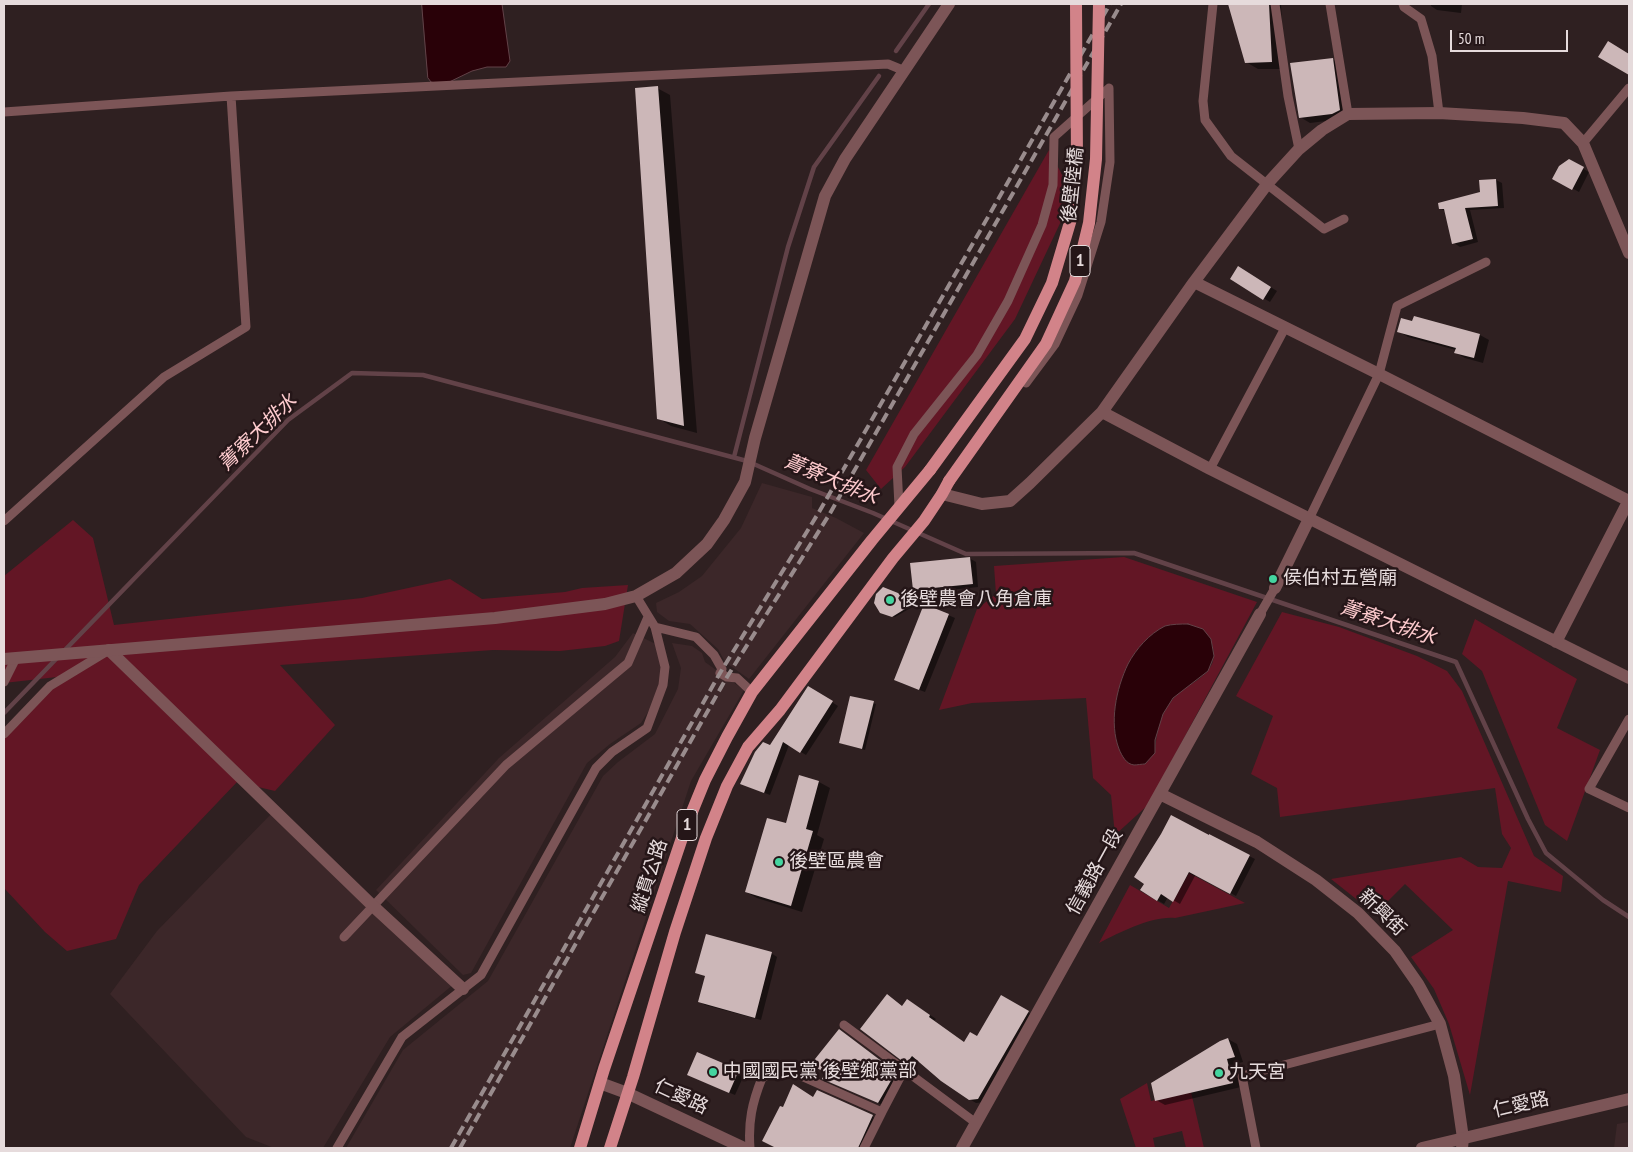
<!DOCTYPE html>
<meta charset="utf-8">
<style>
body{margin:0}
#map{position:relative;width:1633px;height:1152px;overflow:hidden;background:#2f2021;font-family:"PT Sans Narrow",sans-serif}
canvas{display:block}
.frame{position:absolute;inset:0;border:5px solid #e6dbdc;pointer-events:none}
.scale{position:absolute;left:1450px;top:30px;width:118px;height:22px;box-sizing:border-box;border:2px solid #e6dbdc;border-top:0;padding-left:6px;font-size:15px;line-height:18px;white-space:nowrap;color:#e6dbdc;-webkit-text-stroke:4px #251618;paint-order:stroke}
</style>
<div id="map">
<canvas width="1633" height="1152"></canvas>
<div class="frame"></div>
<div class="scale">50 m</div>
</div>
<script>
const c = document.querySelector('canvas').getContext('2d');
c.lineJoin = 'round';
function fill(path, color) { c.fillStyle = color; c.fill(path, 'evenodd'); }
function stroke(path, color, width, dash) { c.strokeStyle = color; c.lineWidth = width; c.lineCap = dash ? 'butt' : 'round'; c.setLineDash(dash || []); c.stroke(path); }
function drawText(font, color, halo, rows, align = 'center') {
  c.font = font + ' "PT Sans Narrow","Noto Sans TC",sans-serif'; c.lineWidth = 5; c.setLineDash([]); c.textBaseline = 'middle'; c.strokeStyle = halo; c.fillStyle = color; for (const [text, x, y, turn = 0] of rows) {
    c.save(); c.translate(x, y); c.rotate((+turn || 0) * Math.PI / 180); c.textAlign = isNaN(turn) ? turn : align; if (halo) c.strokeText(text, 0, 0); c.fillText(text, 0, 0); c.restore();
  }
}
fill(new Path2D(`
 M762 483 812 497V508L836 518 864 533 749 679 725 662 718 649 690 624 669 621 657 612 656 603 679 592 702 576 741 528Z
 M633 633 660 646 664 687 641 723 610 744 587 763 471 973 463 975 376 890 499 758 615 657Z
 M672 643 692 646 702 653 705 662 744 690 691 781 570 1148H346L403 1050 488 981 603 776 618 762 655 734 678 689 681 668Z
 M273 812 454 984 390 1037 323 1148H274L246 1137 110 994 157 931Z
 M1629 1122V1148H1614L1617 1124Z`), '#3c2729');
fill(new Path2D(`
 M1049 150 1070 190 1063 217 1015 319 905 467 881 489 866 470Z
 M73 520 93 538 114 625 362 598 450 579 482 599 565 592 582 588 628 585 619 641 605 646 560 651 493 650 280 665 335 725 275 791 237 782 139 885 116 939 67 951 45 932 4 888V739L57 677 4 683V576Z
 M1124 557 1257 602 1148 805 1115 835 1111 795 1093 778 1086 698 972 703 939 710 977 609 996 594 994 566ZM1211 639C1212 644 1214 650 1214 655 1213 678 1185 684 1173 699 1160 714 1156 734 1155 753L1120 685 1129 664 1139 648Z
 M1282 612 1339 627 1417 656 1447 671 1462 691 1534 856 1563 876 1561 892 1508 881 1470 1095 1449 1024 1434 989 1411 957 1453 930 1405 884 1375 914 1331 879 1461 857 1478 867 1502 868 1511 848 1502 834 1495 788 1280 817 1277 788 1251 774 1273 716 1236 696Z
 M1475 619 1577 679 1557 728 1600 750 1567 841 1545 825 1482 671 1462 654Z
 M1189 873 1245 903 1175 918C1151 916 1121 932 1099 943L1130 885 1169 908Z
 M1147 1083 1151 1101 1191 1092 1204 1148H1186L1182 1131 1153 1138 1155 1148H1136L1120 1099Z`), '#631625');
const water = new Path2D(`
 M422 4H502L510 61 506 67H487L472 71 443 85 431 82 428 78Z
 M1188 624 1203 629 1211 639 1214 656 1208 671 1173 698 1163 714 1155 740V753L1145 764C1142 764 1137 765 1134 765 1126 764 1122 756 1119 749 1109 723 1116 689 1128 664 1136 649 1149 634 1165 626 1172 624 1181 624 1188 624Z`);
fill(water, '#290108');
stroke(water, '#624248', 1);
fill(new Path2D(`
 M1230 4H1281L1284 69H1258L1246 62Z
 M1431 4H1462L1461 13 1437 10 1431 6Z
 M1332 59 1342 65 1349 115 1342 119 1310 123 1300 117Z
 M657 88 670 95 697 433 671 426 658 418Z
 M1569 161 1589 172 1579 192 1554 178Z
 M1496 180 1502 183 1504 208 1470 210 1478 242 1460 247 1454 243 1446 212 1440 208 1482 193Z
 M1239 268 1277 291 1270 302 1232 279Z
 M1398 331 1480 335 1489 340 1483 363 1465 358 1456 353V350L1408 337Z
 M969 558 976 562 978 587 921 593 915 589Z
 M884 589 919 603 895 617 884 614Z
 M925 605 955 618 925 692 901 683Z
 M815 691 838 706 806 755 789 745 770 795 742 784Z
 M873 703 876 704 865 750 840 743Z
 M800 777 819 782 830 788 817 835 824 839 802 912 757 898 746 892 787 825Z
 M1249 856 1255 859 1236 896 1196 874 1180 904 1168 897 1164 904 1141 890 1146 883Z
 M771 953 777 957 761 1020 705 1005 699 1001 706 977 697 972Z
 M1001 997 1034 1016 985 1102 976 1103 961 1094 918 1059 913 1066 907 1063 862 1029 903 1007 914 1004 936 1019 934 1021 965 1043 978 1038Z
 M839 1030 902 1076 885 1106 830 1082Z
 M1228 1039 1237 1044 1243 1062 1235 1064 1241 1087 1165 1105 1156 1100Z
 M738 1071 744 1075 735 1095 695 1078Z
 M817 1091 879 1120 865 1148H778L770 1144 784 1109 814 1098Z`), '#0007');
stroke(new Path2D(`
 M896 51 929 4
 M734 457 788 247 814 167 879 76
 M63 652 288 420 352 373 423 375 747 461 810 489 873 513 966 554 1134 553 1456 662 1528 819 1546 853 1603 900 1629 917
 M4 713 58 657`), '#624248', 4.5);
fill(new Path2D(`
 M1228 4H1269L1272 62 1245 63Z
 M1608 41 1629 54V75L1598 57Z
 M1333 58 1340 110 1332 114 1299 118 1290 63Z
 M658 86 684 426 657 419 635 88Z
 M1569 159 1584 167 1572 190 1552 179 1559 166Z
 M1496 179 1498 206 1465 208 1473 239 1452 244 1444 209H1439L1438 203 1480 192 1479 180Z
 M1238 266 1271 287 1263 300 1230 279Z
 M1414 316 1480 334 1474 358 1454 353 1456 348 1397 332 1401 318 1412 321Z
 M970 557 973 584 913 590 910 563Z
 M883 587 918 601 892 617 880 613 874 603 876 594Z
 M924 604 949 614 919 690 894 680Z
 M808 686 833 701 800 753 783 742 764 793 740 784 755 752 763 742 770 745Z
 M850 696 874 701 862 749 839 743Z
 M799 775 819 781 806 829 813 831 791 906 745 892 767 818 786 823Z
 M1171 815 1209 835V834L1250 855 1230 894 1189 872 1173 902 1161 894 1157 901 1140 890 1144 884 1134 877 1161 834Z
 M706 934 772 952 755 1018 698 1002 705 976 695 973Z
 M887 994 902 1006 907 999 930 1015 929 1017 964 1042 970 1032 977 1036 1001 995 1029 1011 978 1099 969 1100 941 1081 912 1056 906 1064 860 1029Z
 M839 1029 896 1072 878 1103 822 1079 825 1073 811 1064Z
 M1228 1038 1235 1057 1227 1059 1233 1083 1155 1101 1151 1083 1220 1041Z
 M697 1052 739 1070 729 1093 687 1075Z
 M793 1084 813 1097 817 1090 873 1115 858 1148H776L762 1141 780 1106 783 1107Z`), '#ccb7b8');
stroke(new Path2D(`
 M1213 4 1203 101 1205 120 1231 156 1324 229 1344 219
 M1275 4 1288 96 1299 149
 M1330 4 1348 114
 M1403 4 1404 7 1421 19 1432 56 1439 113
 M4 112 231 96 888 64 905 71
 M1583 143 1629 88
 M1210 469 1285 328
 M899 506 897 467 914 434 977 355 1008 301 1042 225 1053 185 1054 137 1109 88 1110 162 1101 222 1078 295 1055 344 1026 383
 M1309 519 1379 374 1397 306 1486 262
 M4 521 164 377 246 327 231 96
 M636 596 655 627 696 637 714 655 722 669 720 673 727 677 737 678 752 692
 M1260 614 1275 588
 M4 682 16 658
 M1629 719 1589 789 1629 808
 M4 734 50 686 106 652
 M344 937 506 765 628 663 648 617
 M844 1025 976 1123
 M882 1112 904 1070
 M337 1148 402 1037 481 975 596 768 612 752 647 728 663 685 665 667 655 627
 M750 1148C748 1122 752 1103 762 1078L783 1068 882 1112 864 1148
 M1256 1148 1242 1076 1440 1024`), '#7c5557', 9);
stroke(new Path2D(`
 M1194 282 1379 374 1629 501
 M1102 412 1194 282 1268 183 1299 149 1322 130 1348 114 1439 113 1523 118 1564 123 1583 143 1629 253
 M942 494 982 504 1010 501 1030 483 1102 412 1210 469 1629 678
 M1275 588 1309 519
 M1556 642 1629 500
 M109 650 373 906 463 989
 M1160 794 1257 842 1316 880 1358 913 1395 951 1418 984 1440 1024 1454 1076 1463 1138 1462 1148
 M600 1083 627 1093 744 1148
 M962 1148 1260 614`), '#7c5557', 12);
stroke(new Path2D(`
 M4 659 495 618 605 604 636 596 676 573 707 544 724 520 745 482 755 438 825 196 845 159 949 4
 M1422 1148 1629 1099`), '#7c5557', 12);
stroke(new Path2D(`
 M580 1148 604 1069 685 829 705 780 727 737 752 692 872 540 930 470
 M610 1148 633 1077 675 932 706 838 727 786 748 747 780 710 893 558 924 521 942 494 949 481`), '#d28389', 12);
stroke(new Path2D(`
 M451 1148 720 673 819 512 1110 4
 M460 1148 727 677 829 515 1121 4`), '#998c8d', 4, [10, 5]);
stroke(new Path2D(`
 M930 470 1025 339 1052 283 1071 219 1077 161 1076 4
 M949 481 1046 344 1075 281 1089 223 1096 159 1099 4`), '#d28389', 12);
for (const [x, y, r, color] of [
 [1273,579,5,"#44d49f"],
 [890,600,5,"#44d49f"],
 [779,862,5,"#44d49f"],
 [713,1072,5,"#44d49f"],
 [1219,1073,5,"#44d49f"]
]) { const dot = new Path2D(); dot.arc(x, y, r, 0, 2 * Math.PI); c.fillStyle = color; c.fill(dot); stroke(dot, '#251618', 2); }
for (const [x, y, w] of [
 [1080,261,20],
 [687,825,20]
]) { const box = new Path2D(); box.roundRect(x - w / 2, y - 15.5, w, 31, 4); c.fillStyle = '#251618'; c.fill(box); stroke(box, '#e6dbdc', 1); }
drawText('bold 18px', '#e6dbdc', null, [
 ["1",1080,261],
 ["1",687,825]
]);
drawText('19px', '#e6dbdc', '#251618', [
 ["後壁陸橋",1073,185,-84],
 ["信義路一段",1095,872,-61],
 ["縱貫公路",650,876,-72],
 ["新興街",1382,913,44],
 ["仁愛路",681,1097,25],
 ["仁愛路",1521,1105,-13]
]);
drawText('19px', '#e6dbdc', '#251618', [
 ["侯伯村五營廟",1283,579],
 ["後壁農會八角倉庫",900,600],
 ["後壁區農會",789,862],
 ["中國國民黨 後壁鄉黨部",723,1072],
 ["九天宮",1229,1073]
], 'left');
drawText('italic 20px', '#fecbce', '#251618', [
 ["菁寮大排水",258,433,-44],
 ["菁寮大排水",831,480,23],
 ["菁寮大排水",1388,623,19]
]);
</script>
